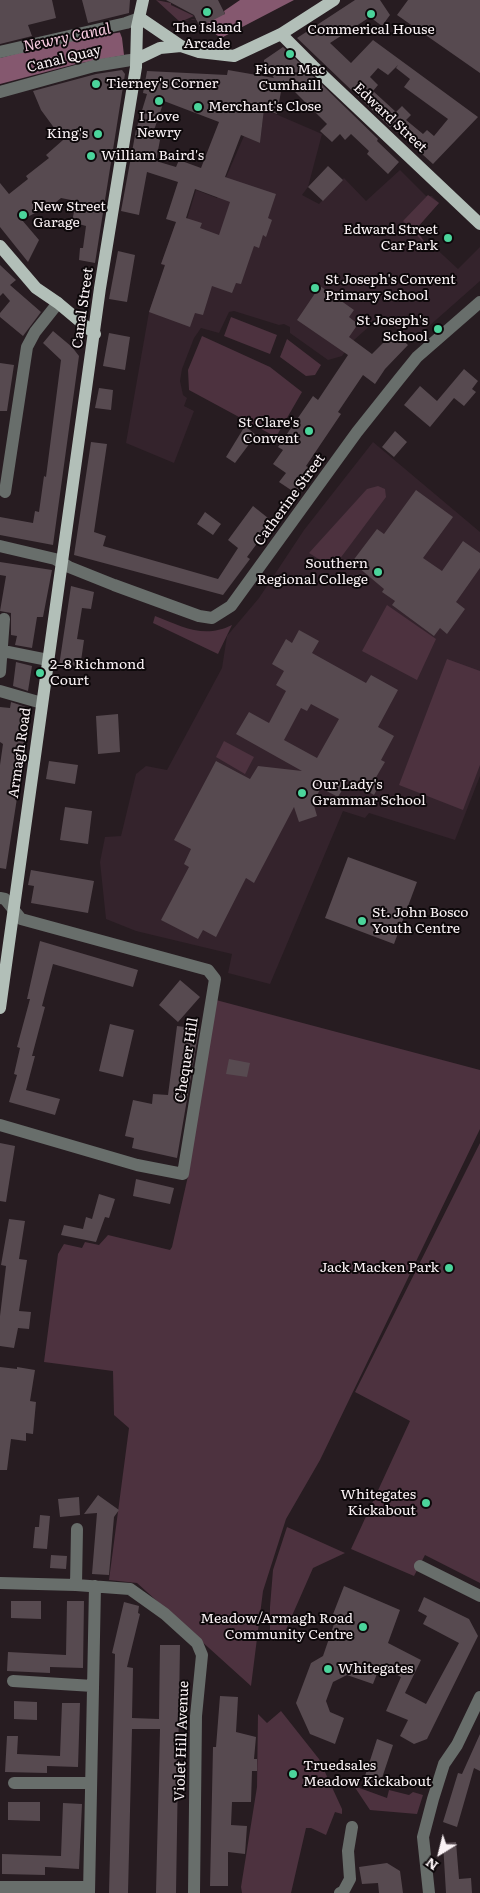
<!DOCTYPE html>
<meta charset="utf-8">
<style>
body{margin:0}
#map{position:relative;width:480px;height:1893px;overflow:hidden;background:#271c21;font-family:Literata,serif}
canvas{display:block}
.north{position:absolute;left:415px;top:1828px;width:50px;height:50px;-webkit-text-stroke:4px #0d080a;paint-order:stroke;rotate:216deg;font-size:14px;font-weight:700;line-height:20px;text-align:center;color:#faf2f5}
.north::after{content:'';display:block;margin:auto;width:18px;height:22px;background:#faf2f5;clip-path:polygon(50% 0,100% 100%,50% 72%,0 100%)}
</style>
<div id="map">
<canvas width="480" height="1893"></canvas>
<div class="north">N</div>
</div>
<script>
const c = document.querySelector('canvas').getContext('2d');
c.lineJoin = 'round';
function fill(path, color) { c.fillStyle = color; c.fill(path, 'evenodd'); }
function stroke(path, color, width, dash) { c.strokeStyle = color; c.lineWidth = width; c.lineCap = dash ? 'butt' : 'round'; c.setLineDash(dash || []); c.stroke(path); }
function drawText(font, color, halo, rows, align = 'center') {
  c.font = font + ' Literata,serif'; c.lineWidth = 4; c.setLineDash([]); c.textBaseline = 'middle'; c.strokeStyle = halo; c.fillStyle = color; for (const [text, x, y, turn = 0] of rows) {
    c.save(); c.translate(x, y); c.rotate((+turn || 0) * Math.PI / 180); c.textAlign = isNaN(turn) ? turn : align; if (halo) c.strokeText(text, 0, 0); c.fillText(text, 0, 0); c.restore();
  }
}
fill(new Path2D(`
 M264 109 322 134 308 187 302 195 319 204 344 178 366 201 400 170 426 196H432L439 203 416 229 427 245 430 243 458 269 480 247V281L411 342 382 315 354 340 342 356 328 360 290 333V327L284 324 279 325 234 311 229 312 219 333 201 328 194 338 182 369 180 381 183 395 187 398 184 406 194 411 174 463 126 443 149 312 165 266 161 264 175 225 185 226 196 190 217 198 244 136 260 143Z
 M373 442 480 532V776L455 840 369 813 365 818 343 811 270 984 228 973 232 954 136 931 106 919 100 862 105 837 121 836 136 774 146 766 167 770 222 668 227 636 259 598 304 530Z`), '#34232c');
fill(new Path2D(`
 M156 0 171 3V5L194 16 180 22Z
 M428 195 439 203 416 229 426 245 403 221Z
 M231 317 277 335 270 354 224 336Z
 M202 336 270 367 302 392 276 437 189 390 188 370Z
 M287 339 321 365 315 375 306 376 280 357Z
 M378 486 385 489 386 497 333 568 309 553 367 489Z
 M387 605 436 639 417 680 362 651Z
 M155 616C183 627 204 639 232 625L218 654 153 623Z
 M447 659 480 671V765L463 810 399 785Z
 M224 741 254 757 245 774 216 757Z
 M216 1000 480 1070V1129L320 1460 286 1519 263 1591 251 1686 137 1583 109 1580 129 1428 114 1415 113 1371 44 1362 58 1254 64 1244 82 1248 85 1242 99 1245 108 1235 170 1250 172 1247 188 1176Z
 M480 1143V1583L425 1555 414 1576 351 1549 410 1421 355 1392Z
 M287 1527 345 1553 313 1568 284 1634 270 1640V1607L273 1570Z
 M281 1711 319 1759 342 1809V1814L335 1812 326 1835 311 1828H306L291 1893H242L241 1887 257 1787 258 1714 267 1723Z
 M354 1786 387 1798 389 1790 409 1795 413 1792 423 1795 417 1814 370 1810Z`), '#4d323f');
fill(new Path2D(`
 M240 0H294L223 37 76 64 0 84V58L53 44 225 14 224 11Z`), '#85586f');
fill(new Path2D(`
 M196 19 222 39 124 55 122 38 119 30Z`), '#271c21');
fill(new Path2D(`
 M0 0H52L56 18 28 25 32 36 0 44Z
 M82 0H130L129 13 88 23Z
 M166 0H218L225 14 200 27 194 15Z
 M355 0H380L390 15 382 26 370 17 330 43 351 63 373 40 478 117 433 164 391 126 390 127 297 38ZM398 65 396 68 410 79 404 87 448 119 434 136 427 130 423 134 406 120 411 115 402 106 396 112 373 91 378 85 370 77 378 68 388 75Z
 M408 0H480V73L397 15Z
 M283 47 378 139 377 141 399 162 388 174 367 154 369 151 351 134 345 140 340 134 332 142 320 131 327 124 283 80 277 114 264 109 260 143 241 135 225 177 276 194 268 218 272 220 266 237 263 235 259 248 254 246 241 284 236 283 232 293 212 286 203 315 195 313 190 327 149 312 165 265 161 264 176 222 166 219 178 182 147 172 139 215 121 211 136 130 147 94 143 93 147 71 227 75 228 70 274 78 264 64V60ZM164 101 219 122 201 168 179 160 176 167 156 161 160 140 152 136ZM195 189 230 202 219 235 200 228 202 223 186 218Z
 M122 70 125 74 95 263 79 260 80 248H83L86 226 72 222 76 201 61 198 48 209 46 207 22 220 39 240 28 262 0 227V183L9 194 28 179 26 176 49 158 46 155 63 140 41 110 33 91 96 74Z
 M328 166 343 180 323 201 308 187Z
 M118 251 135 255 127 302 109 299Z
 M0 265 16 280 10 285 41 312 23 336 0 317V313L10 301 3 293 0 296Z
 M320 286 354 310 349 317 358 324 349 337 372 354 394 332 408 345 385 369 375 384 363 375 338 412 341 414 306 466 314 471 297 494 279 482 286 473 273 464 283 450 278 447 313 396 318 400 348 355 297 320Z
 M53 331 72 347 79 356 53 545 0 535V517L33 523 35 511 39 512 44 476 46 477 61 360 43 343Z
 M109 333 130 337 125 370 103 366Z
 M0 363 14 365 7 411H0Z
 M464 369 478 381 472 389 476 392 464 406 454 398 430 427 404 405 420 386 437 401Z
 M99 388 113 390 111 410 95 408Z
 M245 426 256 435 235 463 226 457Z
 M395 431 407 442 394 457 382 447Z
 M91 442 107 444 94 532 106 536 103 546 218 579 238 548 228 540 253 506 273 522 247 557 250 559 223 595 74 555Z
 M416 490 453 517 423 558 442 571 463 541 480 553V568L456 602 465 609 447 634 440 628 434 636 392 605 395 601 382 592 384 589 352 562 377 529 384 534Z
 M205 512 221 524 213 535 197 524Z
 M0 562 52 570 43 617H37L32 648 15 645 17 636 11 635V613L0 611 6 576 0 575Z
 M71 586 94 592 91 609 82 608 77 639 84 640 80 668 72 665 70 670 59 666Z
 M299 630 319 641 312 653 366 683 371 675 398 690 378 727 394 736 381 760 385 762 375 779 381 782 374 795 348 780 338 797 321 788 313 802 317 816 299 822 294 807 254 883 246 878 216 937 203 930 198 939 161 920 189 867 184 864 191 849 174 840 216 761 250 779 258 766 302 771 236 734 249 712 269 723 286 691 276 685 284 671 272 664 286 639 292 643ZM311 704 339 719 317 758 284 740 301 708 307 711Z
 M16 662 32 666 28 691 13 686Z
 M11 702 26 707 21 739 26 740 6 869 0 868V765L3 744 0 742V707L10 708Z
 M118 714 120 752 98 754 96 716Z
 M49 761 78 765 75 784 46 779Z
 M65 807 92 811 88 844 60 840Z
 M348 857 417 882 394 944 325 918Z
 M31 870 94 881 88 913 31 903 34 886 28 885Z
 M40 941 138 970 133 987 53 964 42 1006 45 1007 32 1056H35L26 1090 60 1099 55 1115 9 1102 17 1075 14 1074 20 1048 17 1047 30 999H27Z
 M180 980 200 997 178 1022 159 1005Z
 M110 1024 134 1030 123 1077 99 1071Z
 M177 1026 199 1029 177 1158 132 1148 134 1138 125 1136 133 1100 152 1104 153 1094 168 1095Z
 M229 1059 250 1063 247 1077 226 1074Z
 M0 1143 15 1146 6 1202 0 1201Z
 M136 1179 174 1188 170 1204 133 1196Z
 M99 1194 115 1199 109 1218 105 1217 96 1242 61 1235 64 1225 83 1229 86 1217 92 1219Z
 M9 1219 25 1221 19 1259 27 1260 19 1311 31 1312 29 1329 18 1328 14 1348 0 1346V1316L6 1266 1 1265Z
 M0 1367 17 1369V1367L35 1370 30 1401 36 1402 33 1434 26 1433V1441L11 1439 7 1470H0Z
 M98 1495 119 1510 114 1517 109 1575 92 1574 97 1513 84 1514Z
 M79 1497 80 1515 60 1517 58 1499Z
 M40 1515 50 1516 47 1549 33 1548 35 1527H39Z
 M51 1555 67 1556 66 1569 50 1568Z
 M344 1586 400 1610 388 1643 421 1660 405 1693 426 1704 459 1643 423 1624 427 1616 418 1611 424 1597 469 1619 478 1636 427 1739 414 1744 400 1736 408 1720 386 1711 401 1677 380 1666 373 1684 347 1675 333 1682 326 1701 330 1712 344 1718 335 1744 310 1734 296 1703 311 1663 323 1656 334 1624 330 1622Z
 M11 1601H41V1619L11 1618Z
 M67 1601H84L83 1668 50 1667V1673L7 1671 8 1652 66 1655Z
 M124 1602 139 1606 138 1613 140 1614 127 1667 133 1668 132 1718 159 1719 160 1645H180L176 1893H156L160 1729H132L128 1893H109L115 1654 112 1653Z
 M220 1696 238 1697 236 1732 256 1737 254 1759H257V1771H252L251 1802H232L231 1825 247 1826 245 1854 228 1852V1886H210L213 1747H216Z
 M14 1701 37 1702V1720L14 1719Z
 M62 1703H80L78 1767 47 1766V1773L5 1772 7 1736H18L17 1754 60 1756Z
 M480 1734V1771L474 1768 457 1827 443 1822 458 1773 462 1774Z
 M377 1739 393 1745 380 1784 364 1779Z
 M8 1802H40V1821L8 1820Z
 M63 1803 82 1804 79 1869 45 1867V1875L2 1874V1854L61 1856Z
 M456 1842 459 1879 471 1878 472 1893H446L443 1843Z
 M387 1863 400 1871 403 1893H379L378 1883 362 1884 359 1867Z`), '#574a50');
stroke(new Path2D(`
 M0 52 126 23 140 18
 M0 92 94 66 137 59
 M5 492 27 347 35 332 58 303
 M0 546 55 559 69 567 114 585 199 616 212 618 231 606 357 432 400 378 417 357 480 302
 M3 651 48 660
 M0 672 4 619
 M0 691 42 703
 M0 898 5 899 21 919 208 970 215 979 183 1174 137 1165 0 1125
 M420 1566 480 1596
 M0 1583 76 1585 130 1589 165 1614 197 1643 202 1655 196 1716 194 1893
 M76 1585 77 1529
 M13 1681 93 1686
 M14 1783H91
 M0 1887H89
 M89 1893 95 1586
 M340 1893 343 1892 350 1879 348 1851 352 1827
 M429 1893 423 1837 433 1799 444 1764 457 1745 480 1697`), '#686e6b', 12);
stroke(new Path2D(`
 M140 18 181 46 199 52 234 56 281 34 334 0
 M281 34 313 66 480 224
 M137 59 160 48 181 46
 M0 246 36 288 58 303 95 334
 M0 1008 100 288 136 67 137 27 143 0`), '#b2bfb8', 12);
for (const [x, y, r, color] of [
 [207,12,5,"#4bd49b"],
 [371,14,5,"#4bd49b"],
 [290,54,5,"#4bd49b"],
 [96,84,5,"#4bd49b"],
 [159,101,5,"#4bd49b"],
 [198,107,5,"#4bd49b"],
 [98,134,5,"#4bd49b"],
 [91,156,5,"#4bd49b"],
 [23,215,5,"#4bd49b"],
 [448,238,5,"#4bd49b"],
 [315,288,5,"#4bd49b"],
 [438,329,5,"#4bd49b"],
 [309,431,5,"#4bd49b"],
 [378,572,5,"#4bd49b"],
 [40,673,5,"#4bd49b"],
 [302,793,5,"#4bd49b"],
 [362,921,5,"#4bd49b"],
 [449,1268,5,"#4bd49b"],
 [426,1503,5,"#4bd49b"],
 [363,1627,5,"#4bd49b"],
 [328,1669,5,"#4bd49b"],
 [293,1774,5,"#4bd49b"]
]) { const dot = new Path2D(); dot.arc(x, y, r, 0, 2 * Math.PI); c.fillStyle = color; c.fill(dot); stroke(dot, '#0d080a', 2); }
drawText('14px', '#faf2f5', '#0d080a', [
 ["The Island",207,28,"center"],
 ["Arcade",207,44,"center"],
 ["Commerical House",371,30,"center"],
 ["Fionn Mac",290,70,"center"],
 ["Cumhaill",290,86,"center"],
 ["Tierney's Corner",106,84],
 ["Merchant's Close",208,107],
 ["I Love",159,117,"center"],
 ["Newry",159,133,"center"],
 ["King's",88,134,"right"],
 ["William Baird's",101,156],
 ["New Street",33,207],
 ["Garage",33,223],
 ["Edward Street",438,230,"right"],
 ["Car Park",438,246,"right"],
 ["St Joseph's Convent",325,280],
 ["Primary School",325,296],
 ["St Joseph's",428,321,"right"],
 ["School",428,337,"right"],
 ["St Clare's",299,423,"right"],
 ["Convent",299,439,"right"],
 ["Southern",368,564,"right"],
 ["Regional College",368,580,"right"],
 ["2–8 Richmond",50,665],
 ["Court",50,681],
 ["Our Lady's",312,785],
 ["Grammar School",312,801],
 ["St. John Bosco",372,913],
 ["Youth Centre",372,929],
 ["Jack Macken Park",439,1268,"right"],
 ["Whitegates",416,1495,"right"],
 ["Kickabout",416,1511,"right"],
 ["Meadow/Armagh Road",353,1619,"right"],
 ["Community Centre",353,1635,"right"],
 ["Whitegates",338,1669],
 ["Truedsales",303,1766],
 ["Meadow Kickabout",303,1782]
], 'left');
drawText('14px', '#faf2f5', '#0d080a', [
 ["Canal Quay",64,59,-14],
 ["Edward Street",390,118,43],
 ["Canal Street",83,308,-82],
 ["Catherine Street",290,500,-54],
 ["Armagh Road",20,753,-82],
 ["Chequer Hill",187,1060,-81],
 ["Violet Hill Avenue",182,1741,-88]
]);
drawText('italic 15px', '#f9cce1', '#0d080a', [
 ["Newry Canal",67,38,-12]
]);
</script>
